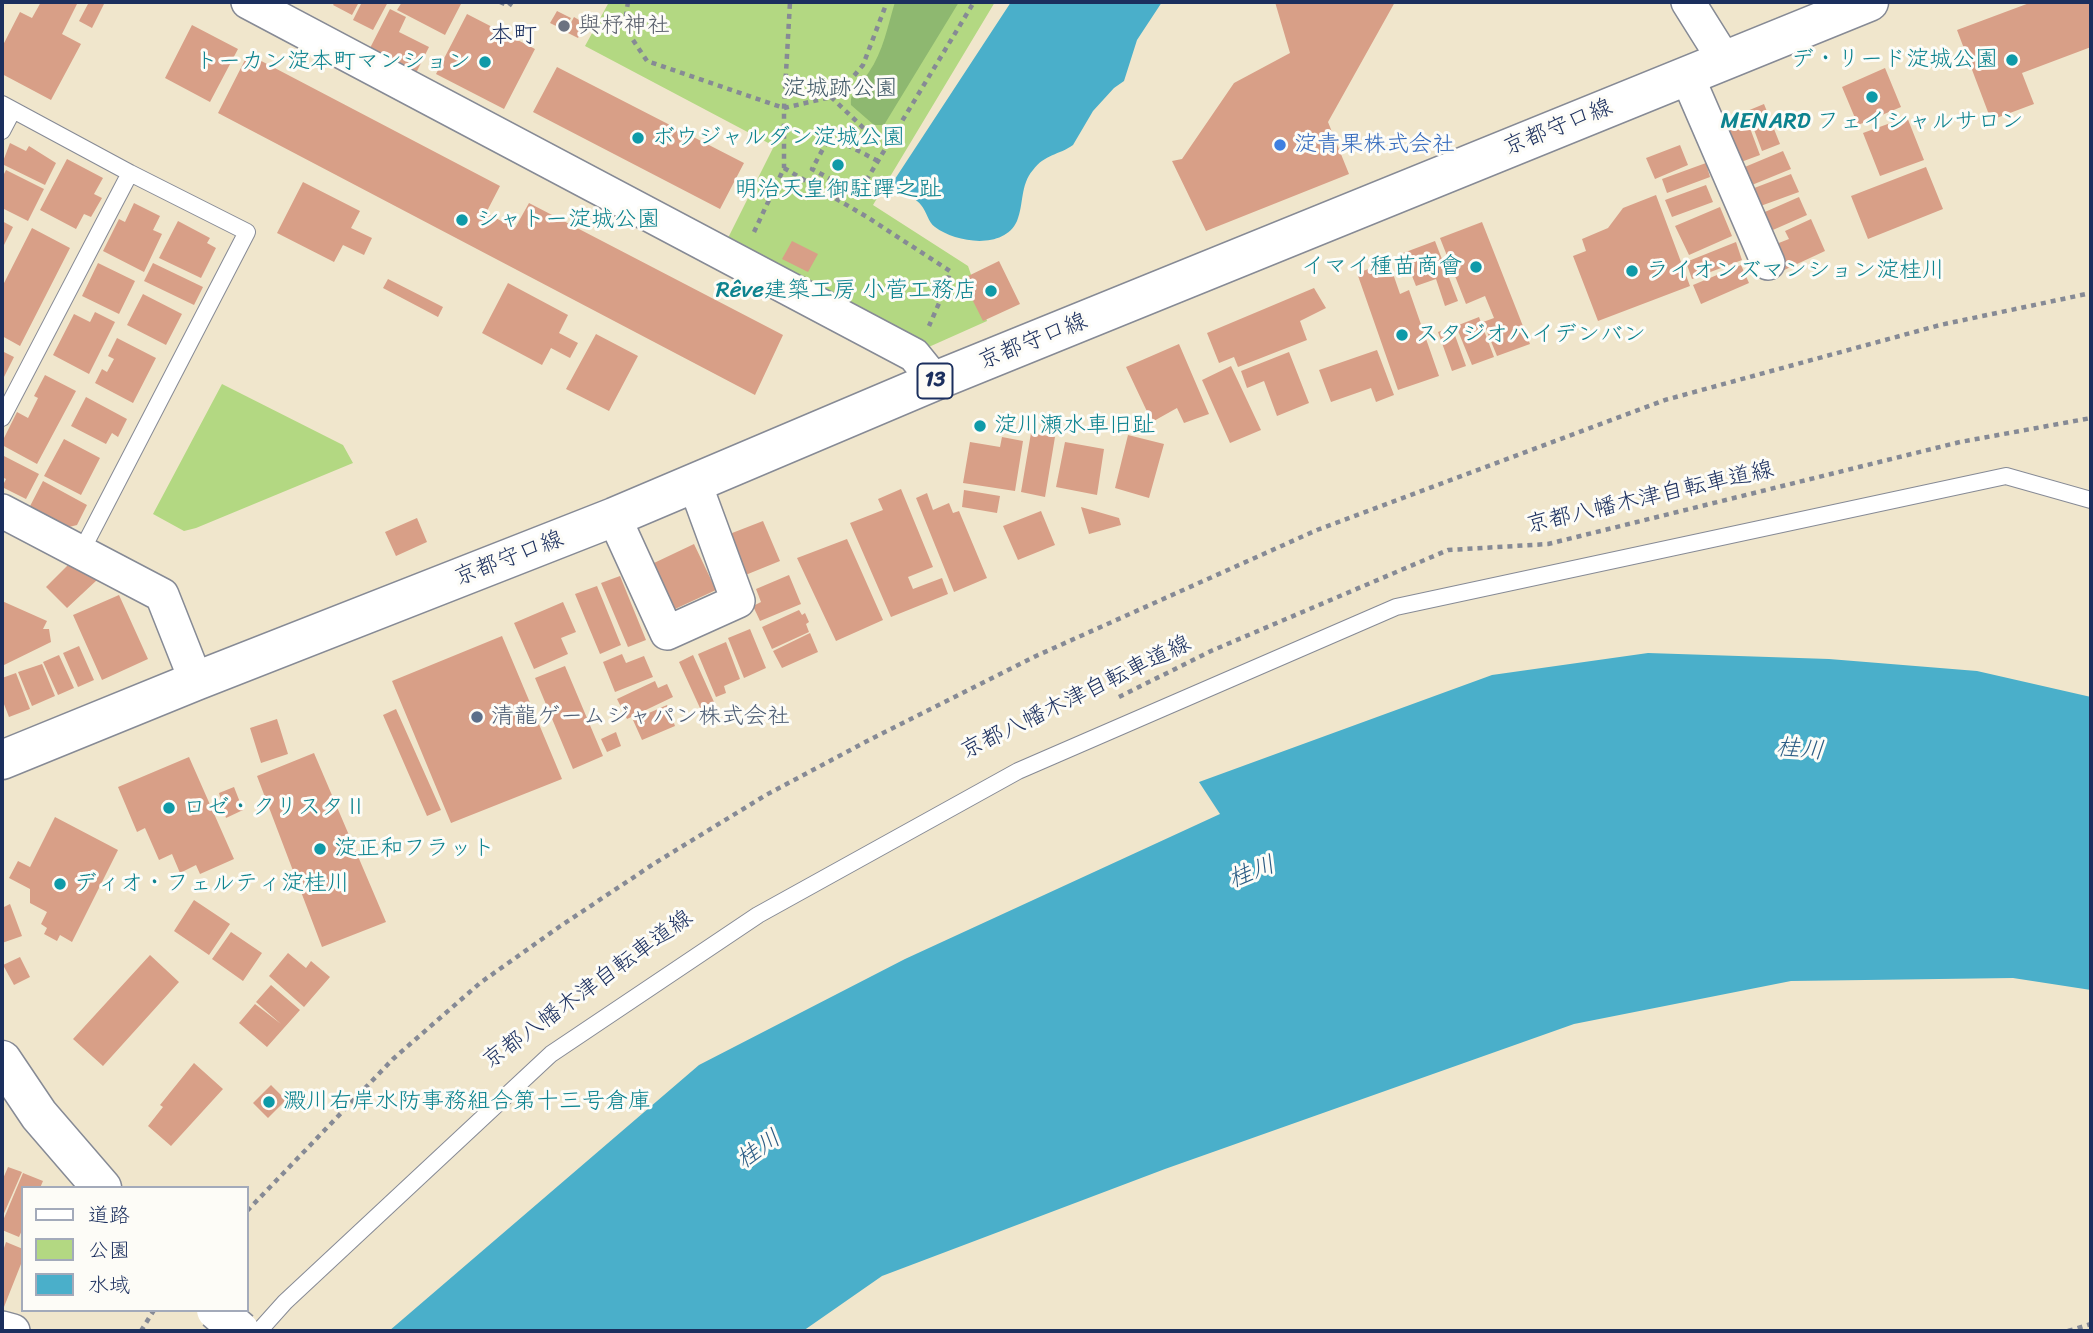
<!DOCTYPE html>
<meta charset="utf-8">
<style>
body{margin:0}
#map{position:relative;width:2093px;height:1333px;overflow:hidden;background:#f0e6cc;font-family:Sriracha,"Klee One",sans-serif}
canvas{display:block}
.frame{position:absolute;inset:0;border:4px solid #1b2f5e;pointer-events:none}
.legend{position:absolute;left:21px;top:1186px;width:228px;height:126px;box-sizing:border-box;background:#fdfcf7;border:2px solid #a3aaba;margin:0;padding:9px 12px;list-style:none;font-size:21px;color:#1b2f5e}
.legend li{display:flex;align-items:center;gap:14px;height:35px}
.legend b{width:35px;border:2px solid #a3aaba}
</style>
<div id="map">
<canvas width="2093" height="1333"></canvas>
<div class="frame"></div>
<ul class="legend">
<li><b style="height:9px;background:#fff"></b>道路</li>
<li><b style="height:19px;background:#b3d882"></b>公園</li>
<li><b style="height:19px;background:#4aafca"></b>水域</li>
</ul>
</div>
<script>
const c = document.querySelector('canvas').getContext('2d');
c.lineJoin = 'round';
function fill(path, color) { c.fillStyle = color; c.fill(path, 'evenodd'); }
function stroke(path, color, width, dash) { c.strokeStyle = color; c.lineWidth = width; c.lineCap = dash ? 'butt' : 'round'; c.setLineDash(dash || []); c.stroke(path); }
function drawText(font, color, halo, rows, align = 'center') {
  c.font = font + ' Sriracha,"Klee One",sans-serif'; c.lineWidth = 6; c.setLineDash([]); c.textBaseline = 'middle'; c.strokeStyle = halo; c.fillStyle = color; for (const [text, x, y, turn = 0] of rows) {
    c.save(); c.translate(x, y); c.rotate((+turn || 0) * Math.PI / 180); c.textAlign = isNaN(turn) ? turn : align; if (halo) c.strokeText(text, 0, 0); c.fillText(text, 0, 0); c.restore();
  }
}
fill(new Path2D(`
 M609 2H995L873 205 968 266 987 321 922 350 726 242 774 146 585 46Z
 M222 384 343 445 353 463 196 528 184 531 153 514Z`), '#b3d882');
fill(new Path2D(`
 M895 2H959L884 125H874L851 105C850 88 861 84 869 72 883 52 888 25 895 2Z`), '#8eb870');
fill(new Path2D(`
 M1011 2H1162L1137 40 1124 81 1114 88 1093 111 1073 145C1059 155 1045 154 1033 170 1020 185 1024 204 1017 221 1004 250 956 243 935 227 928 222 927 212 921 205 913 194 898 196 893 182Z
 M1648 653 1829 659 1977 671 2091 697V990L2013 978 1791 981 1574 1024 1165 1169 882 1276 803 1331H389L699 1065 905 959 1220 814 1199 782 1492 675Z`), '#4aafca');
fill(new Path2D(`
 M41 2H78L62 34 81 44 51 100 2 74V47L20 12 32 18Z
 M89 2H105L92 28 79 21Z
 M335 2H359L352 15 333 5Z
 M362 2H388L373 30 353 20Z
 M402 2H462L445 35 397 10Z
 M1275 2H1395L1328 122 1349 174 1206 231 1172 161 1182 159 1234 83 1290 53Z
 M2032 2H2091V47L2022 73 2034 104 1991 120 1957 30Z
 M390 9 406 17 399 32 429 47 416 73 369 50Z
 M557 11 571 18 564 30 550 23Z
 M467 14 535 49 504 109 436 74Z
 M574 17 586 24 578 38 566 32Z
 M192 25 238 49 210 102 165 78Z
 M248 54 500 186 486 213 515 228 529 203 783 335 755 395 218 113Z
 M557 67 744 163 720 209 533 112Z
 M1885 68 1901 107 1858 125 1842 87Z
 M1764 104 1780 144 1762 151 1747 111Z
 M1744 112 1760 155 1741 162 1725 120Z
 M1907 117 1924 160 1880 176 1863 133Z
 M10 143 26 151 29 146 56 163 45 185 2 164Z
 M1680 145 1688 165 1655 179 1646 158Z
 M1783 151 1791 169 1747 187 1740 169Z
 M67 159 103 178 94 194 102 198 91 217 84 214 76 229 40 210Z
 M1706 163 1710 177 1667 193 1662 179Z
 M1926 167 1943 209 1868 239 1851 196Z
 M6 170 44 189 28 221 2 208V178Z
 M1791 174 1799 192 1755 208 1749 190Z
 M303 182 360 211 351 228 372 238 364 255 343 245 334 262 277 233Z
 M1706 185 1713 202 1672 217 1665 200Z
 M1656 195 1690 286 1598 321 1573 256 1586 251 1582 239 1608 228 1623 208Z
 M1799 197 1807 215 1766 233 1758 215Z
 M134 203 160 216 153 230 162 234 144 272 103 251 119 219 125 222Z
 M1720 207 1732 236 1689 255 1675 226Z
 M1811 219 1825 251 1782 271 1771 246 1789 239 1785 231Z
 M2 221 13 227 2 249Z
 M178 221 210 238 207 243 216 248 201 278 159 258Z
 M1482 222 1530 344 1497 356 1483 322 1494 318 1485 296 1466 304 1440 238Z
 M32 228 70 248 20 346 2 336V287Z
 M792 241 818 254 808 272 782 259Z
 M1435 241 1458 301 1445 306 1436 279 1416 286 1403 253Z
 M1736 242 1742 260 1692 279 1686 262Z
 M999 261 1020 304 983 321 962 279Z
 M1389 262 1400 294 1409 290 1439 376 1398 390 1357 273Z
 M98 263 135 281 119 314 82 296Z
 M153 263 203 287 194 305 144 281Z
 M1741 265 1749 283 1701 304 1693 285Z
 M388 279 443 307 438 317 383 288Z
 M508 283 568 315 559 333 578 343 570 358 551 348 542 365 482 333Z
 M1314 288 1326 308 1300 321 1307 340 1238 367 1234 357 1219 363 1207 333Z
 M143 294 182 314 166 345 127 325Z
 M95 312 115 322 89 374 53 355 74 314 90 322Z
 M1479 317 1494 357 1472 365 1456 326Z
 M1452 327 1466 366 1452 371 1438 332Z
 M596 334 638 356 609 411 566 389Z
 M117 338 156 358 133 403 95 383 102 369 107 372 114 359 108 356Z
 M1179 344 1209 414 1184 423 1177 408 1152 422 1126 367Z
 M1377 350 1394 395 1376 402 1371 388 1331 402 1319 370Z
 M2 351 14 357 2 381Z
 M1289 352 1309 403 1277 416 1264 381 1247 388 1241 371Z
 M1231 366 1261 430 1230 443 1202 380Z
 M45 375 76 391 37 464 2 445V442L17 412 28 418 38 398 34 396Z
 M86 397 127 419 118 437 112 433 106 444 71 426Z
 M1031 433 1055 437 1045 497 1021 492Z
 M1128 435 1164 444 1149 498 1115 488Z
 M1002 437 1023 441 1015 491 963 483 970 442 1000 447Z
 M64 439 100 458 81 495 44 476Z
 M1065 442 1104 449 1097 495 1056 487Z
 M2 455 39 474 26 499 2 487 6 479 2 477Z
 M43 481 87 505 77 525 61 529 27 512Z
 M901 489 933 567 908 577 913 589 942 578 948 594 891 617 850 523 883 510 878 499Z
 M964 490 1000 496 997 513 962 507Z
 M927 493 933 510 949 503 953 513 959 511 987 578 954 592 916 498Z
 M1081 507 1119 518 1121 525 1089 534Z
 M1041 511 1055 545 1018 560 1003 526Z
 M417 518 427 542 396 556 385 532Z
 M763 521 780 561 743 576 727 535Z
 M847 539 883 620 836 641 797 558Z
 M694 544 716 590 675 609 654 563Z
 M68 565 97 580 67 608 46 587Z
 M789 575 801 604 760 621 753 606 761 602 756 589Z
 M620 576 646 640 628 647 601 583Z
 M597 586 621 645 600 654 575 594Z
 M119 595 148 659 102 680 73 615Z
 M2 601 47 621 43 629H49L51 642 2 666Z
 M563 602 576 632 561 638 568 654 534 669 514 623Z
 M799 610 802 615 805 613 809 622 806 624 809 632 772 649 762 627Z
 M750 629 766 668 744 678 728 638Z
 M810 633 818 652 782 668 773 651Z
 M502 636 562 779 451 823 392 681Z
 M726 642 740 679 724 686 726 693 716 697 698 654Z
 M79 646 94 680 78 687 63 653Z
 M622 654 626 663 644 656 653 677 615 692 603 662Z
 M59 655 74 688 58 695 43 662Z
 M693 655 714 702 700 708 679 662Z
 M42 664 55 696 32 706 18 672Z
 M565 666 603 756 573 769 535 678Z
 M16 673 30 709 9 717 2 699V678Z
 M655 681 658 688 667 684 673 697 627 719 617 699Z
 M667 705 675 726 642 740 633 720Z
 M396 709 441 810 427 816 383 715Z
 M277 719 288 754 261 763 250 728Z
 M616 732 621 746 607 752 601 739Z
 M314 753 386 922 322 947 257 776Z
 M189 757 234 859 200 874 196 865 180 873 172 854 159 860 145 828 137 832 118 787Z
 M234 787 243 810 226 818 219 793Z
 M55 817 118 850 72 942 60 935 57 941 44 934 47 928 41 924 47 912 30 903V889L9 878 18 861 30 867Z
 M194 900 230 924 209 955 174 931Z
 M10 904 22 936 2 943V908Z
 M231 932 262 953 243 981 212 959Z
 M288 953 306 968 311 961 330 977 304 1007 269 976Z
 M150 955 179 982 103 1066 73 1039Z
 M20 957 30 977 14 985 3 965Z
 M271 985 300 1010 267 1047 239 1023 255 1004 281 1024 256 1002Z
 M194 1063 223 1089 171 1146 148 1126 163 1107 160 1105Z
 M271 1085 286 1100 268 1118 253 1103Z
 M8 1167 22 1172 2 1218V1181Z
 M23 1173 43 1181 40 1188H23V1228L19 1237 2 1230V1223Z
 M6 1242 23 1249V1259L2 1312V1254Z`), '#d89f87');
const service = new Path2D(`
 M2 104 130 173 247 232 81 552
 M2 131 13 110
 M2 418 130 173
 M259 1331 285 1302 551 1054 758 915 1018 771 1396 607 2006 476 2091 500`);
const minor = new Path2D(`
 M248 2 914 355 935 381
 M1688 2 1725 61
 M1687 76 1768 263
 M2 511 162 595 196 681
 M614 517 667 633 738 601 695 484
 M2 1328 13 1331`);
const secondary = new Path2D(`
 M2 1060 39 1115 102 1188`);
const primary = new Path2D(`
 M2 760 196 681 614 517 935 381 1869 2`);
stroke(service, '#868a95', 18);
stroke(minor, '#868a95', 36);
stroke(secondary, '#868a95', 41);
stroke(primary, '#868a95', 41);
stroke(new Path2D(`
 M500 2 509 6 512 2
 M628 2 625 22 633 40 647 61 784 108 831 97 848 83 863 65 887 2
 M831 97 873 137 887 145
 M878 161 830 136 812 169 858 194 974 2
 M784 168 867 217 950 271 947 285 929 326
 M754 232 784 168V108L790 2
 M1119 697 1211 651 1448 550 1548 544 1960 442 2091 418
 M247 1211 393 1059 480 983 559 927 655 863 766 795 871 739 1036 656 1317 530 1665 400 1940 325 2091 293
 M141 1331 154 1310
 M2068 1331 2091 1324`), '#868a95', 4.5, [5, 5]);
stroke(service, '#fff', 16);
stroke(minor, '#fff', 33);
stroke(secondary, '#fff', 38);
stroke(primary, '#fff', 38);
const secondaryBridge = new Path2D(`
 M216 1310 240 1331`);
stroke(secondaryBridge, '#868a95', 41, []);
stroke(secondaryBridge, '#fff', 38);
for (const [x, y, r, color] of [
 [564,26,7,"#6b7280"],
 [2012,60,7,"#0f9aa8"],
 [485,62,7,"#0f9aa8"],
 [1872,97,7,"#0f9aa8"],
 [638,138,7,"#0f9aa8"],
 [1280,145,7,"#3f7fe0"],
 [838,165,7,"#0f9aa8"],
 [462,220,7,"#0f9aa8"],
 [1476,267,7,"#0f9aa8"],
 [1632,271,7,"#0f9aa8"],
 [991,291,7,"#0f9aa8"],
 [1402,335,7,"#0f9aa8"],
 [980,426,7,"#0f9aa8"],
 [477,717,7,"#5c6f8a"],
 [169,808,7,"#0f9aa8"],
 [320,849,7,"#0f9aa8"],
 [60,884,7,"#0f9aa8"],
 [269,1102,7,"#0f9aa8"]
]) { const dot = new Path2D(); dot.arc(x, y, r, 0, 2 * Math.PI); c.fillStyle = color; c.fill(dot); stroke(dot, '#fdfcf7', 2.5); }
for (const [x, y, w] of [
 [935,381,35]
]) { const box = new Path2D(); box.roundRect(x - w / 2, y - 17.5, w, 35, 5); c.fillStyle = '#fdfcf7'; c.fill(box); stroke(box, '#1b2f5e', 2); }
drawText('bold 21px', '#1b2f5e', null, [
 ["13",935,381]
]);
drawText('23px', '#5b616d', '#fdfcf7', [
 ["與杼神社",578,26]
], 'left');
drawText('23px', '#0d838f', '#fdfcf7', [
 ["デ・リード淀城公園",1998,60,"right"],
 ["トーカン淀本町マンション",471,62,"right"],
 ["MENARD フェイシャルサロン",1872,122,"center"],
 ["ボウジャルダン淀城公園",652,138],
 ["明治天皇御駐蹕之趾",838,190,"center"],
 ["シャトー淀城公園",476,220],
 ["イマイ種苗商會",1462,267,"right"],
 ["ライオンズマンション淀桂川",1646,271],
 ["Rêve建築工房 小菅工務店",977,291,"right"],
 ["スタジオハイデンバン",1416,335],
 ["淀川瀬水車旧趾",994,426],
 ["ロゼ・クリスタⅡ",183,808],
 ["淀正和フラット",334,849],
 ["ディオ・フェルティ淀桂川",74,884],
 ["澱川右岸水防事務組合第十三号倉庫",283,1102]
], 'left');
drawText('23px', '#415967', '#fdfcf7', [
 ["淀城跡公園",840,89]
]);
drawText('23px', '#1b2f5e', '#fdfcf7', [
 ["京都守口線",1558,128,-22],
 ["京都守口線",1033,342,-22],
 ["京都八幡木津自転車道線",1650,498,-13],
 ["京都守口線",509,559,-21],
 ["京都八幡木津自転車道線",1076,698,-26],
 ["京都八幡木津自転車道線",588,990,-36]
]);
drawText('23px', '#366cbe', '#fdfcf7', [
 ["淀青果株式会社",1294,145]
], 'left');
drawText('23px', '#4e5e75', '#fdfcf7', [
 ["清龍ゲームジャパン株式会社",491,717]
], 'left');
drawText('24px', '#1b2f5e', '#fdfcf7', [
 ["本町",513,36]
]);
drawText('italic 24px', '#2b5c84', '#fdfcf7', [
 ["桂川",1800,750,5],
 ["桂川",1252,873,-21],
 ["桂川",759,1150,-35]
]);
</script>
